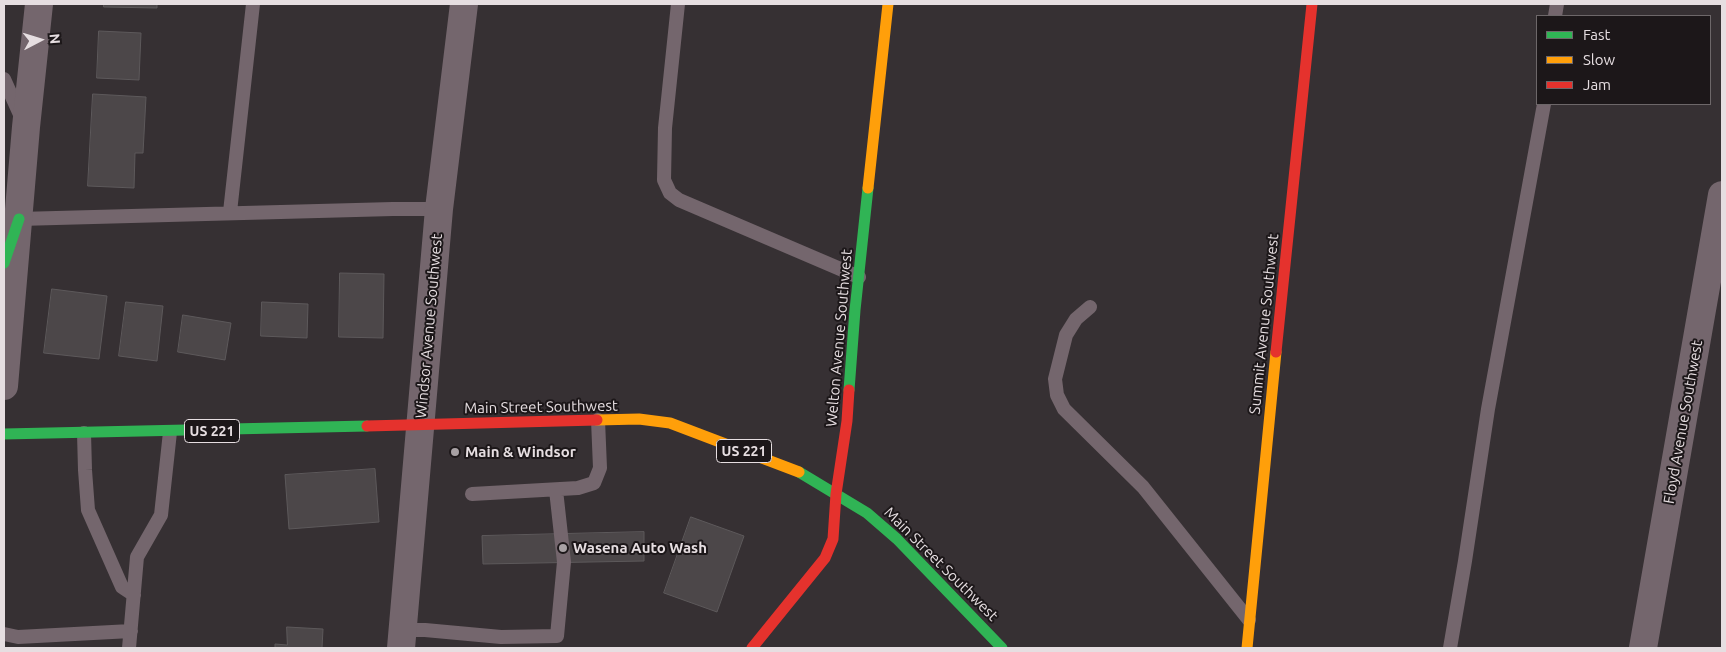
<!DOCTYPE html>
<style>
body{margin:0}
#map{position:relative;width:1726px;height:652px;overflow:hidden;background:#363033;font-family:Ubuntu,sans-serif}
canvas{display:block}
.frame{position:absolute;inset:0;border:5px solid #e6dee1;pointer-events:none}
.legend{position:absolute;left:1536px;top:15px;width:175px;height:90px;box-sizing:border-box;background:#1c1719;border:1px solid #6d6769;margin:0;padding:6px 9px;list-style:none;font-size:15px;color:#e6dee1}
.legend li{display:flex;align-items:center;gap:10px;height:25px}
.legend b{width:25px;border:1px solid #6d6769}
.north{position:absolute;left:15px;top:15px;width:50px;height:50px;-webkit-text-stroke:4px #1c1719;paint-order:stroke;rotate:85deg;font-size:14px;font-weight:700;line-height:20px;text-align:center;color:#e6dee1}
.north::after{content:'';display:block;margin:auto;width:18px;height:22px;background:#e6dee1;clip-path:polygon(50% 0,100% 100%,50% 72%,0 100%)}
</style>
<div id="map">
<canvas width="1726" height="652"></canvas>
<div class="frame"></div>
<ul class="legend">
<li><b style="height:6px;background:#30b455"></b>Fast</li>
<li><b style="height:6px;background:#ff9f0a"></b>Slow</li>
<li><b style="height:6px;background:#e5322d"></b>Jam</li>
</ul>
<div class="north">N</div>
</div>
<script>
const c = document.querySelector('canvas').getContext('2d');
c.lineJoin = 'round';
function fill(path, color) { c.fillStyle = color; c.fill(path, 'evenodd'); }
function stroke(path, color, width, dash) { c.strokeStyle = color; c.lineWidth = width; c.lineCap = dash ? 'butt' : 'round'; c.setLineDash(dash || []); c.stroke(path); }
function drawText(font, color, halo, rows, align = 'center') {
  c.font = font + ' Ubuntu,sans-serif'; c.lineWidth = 4; c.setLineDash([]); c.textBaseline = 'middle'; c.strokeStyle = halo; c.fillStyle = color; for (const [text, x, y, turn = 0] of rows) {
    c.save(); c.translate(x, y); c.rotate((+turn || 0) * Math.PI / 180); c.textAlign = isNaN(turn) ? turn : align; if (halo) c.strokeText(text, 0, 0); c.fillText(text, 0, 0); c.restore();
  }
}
const building = new Path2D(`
 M104 4H157V8L104 7Z
 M99 31 141 33 139 80 97 78Z
 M93 94 146 97 143 153H135L134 188 88 186Z
 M340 273 384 274 383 338 339 337Z
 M52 289 107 296 99 359 44 353Z
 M126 302 163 306 157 361 119 356Z
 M262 302 308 304 307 338 261 336Z
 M183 315 231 323 225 360 178 352Z
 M375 469 379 522 289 529 285 475Z
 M691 517 744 536 717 612 664 593Z
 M644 532V561L483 564 482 536Z
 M287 627 323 629 322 648H275V644L287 645Z`);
fill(building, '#4c4749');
stroke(building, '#5d595b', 1);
stroke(new Path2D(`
 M678 4 665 128 664 180 670 193 679 200 859 277
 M1555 16 1557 4
 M4 79 22 119
 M230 212 253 4
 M19 219 393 209H439
 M1090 307 1076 319 1066 335 1055 379 1057 395 1064 409 1143 487 1249 620
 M84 433 85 470 88 510 122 587 134 595
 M472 494 578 488 594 483 600 468 598 420
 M402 630H425L501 637 557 636 564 562 556 490
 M4 634 18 637 131 631
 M129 648 137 557 161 515 170 432
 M1450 648 1465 561 1488 409 1544 104`), '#74666d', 14);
stroke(new Path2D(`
 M4 386 26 127 39 4
 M401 648 439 209 464 4
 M1643 648 1722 195`), '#74666d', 28);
stroke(new Path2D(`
 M4 263 19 219
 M849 390 855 310 868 188
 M4 434 367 426
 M799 472 867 513 897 539 1002 648`), '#30b455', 11);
stroke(new Path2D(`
 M868 188 888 4
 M597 420 639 419 670 423 799 472
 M1247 648 1276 352`), '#ff9f0a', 11);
stroke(new Path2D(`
 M1276 352 1312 4
 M367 426 597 420
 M752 648 825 558 833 539 836 494 847 421 849 390`), '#e5322d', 11);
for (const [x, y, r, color] of [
 [455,452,5,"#a8a1a4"],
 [563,548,5,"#a8a1a4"]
]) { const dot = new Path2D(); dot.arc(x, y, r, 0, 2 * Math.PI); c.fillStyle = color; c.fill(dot); stroke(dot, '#1c1719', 2); }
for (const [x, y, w] of [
 [212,431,55],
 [744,451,55]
]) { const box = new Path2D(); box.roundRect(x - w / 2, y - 11.5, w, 23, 4); c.fillStyle = '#1c1719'; c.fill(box); stroke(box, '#e6dee1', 1); }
drawText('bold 14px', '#e6dee1', null, [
 ["US 221",212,431],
 ["US 221",744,451]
]);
drawText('15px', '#e6dee1', '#1c1719', [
 ["Summit Avenue Southwest",1264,324,-84],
 ["Windsor Avenue Southwest",429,326,-85],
 ["Welton Avenue Southwest",839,338,-85],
 ["Main Street Southwest",541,407,-1],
 ["Floyd Avenue Southwest",1683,422,-80],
 ["Main Street Southwest",941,564,45]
]);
drawText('bold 15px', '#e6dee1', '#1c1719', [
 ["Main & Windsor",465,452],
 ["Wasena Auto Wash",573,548]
], 'left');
</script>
